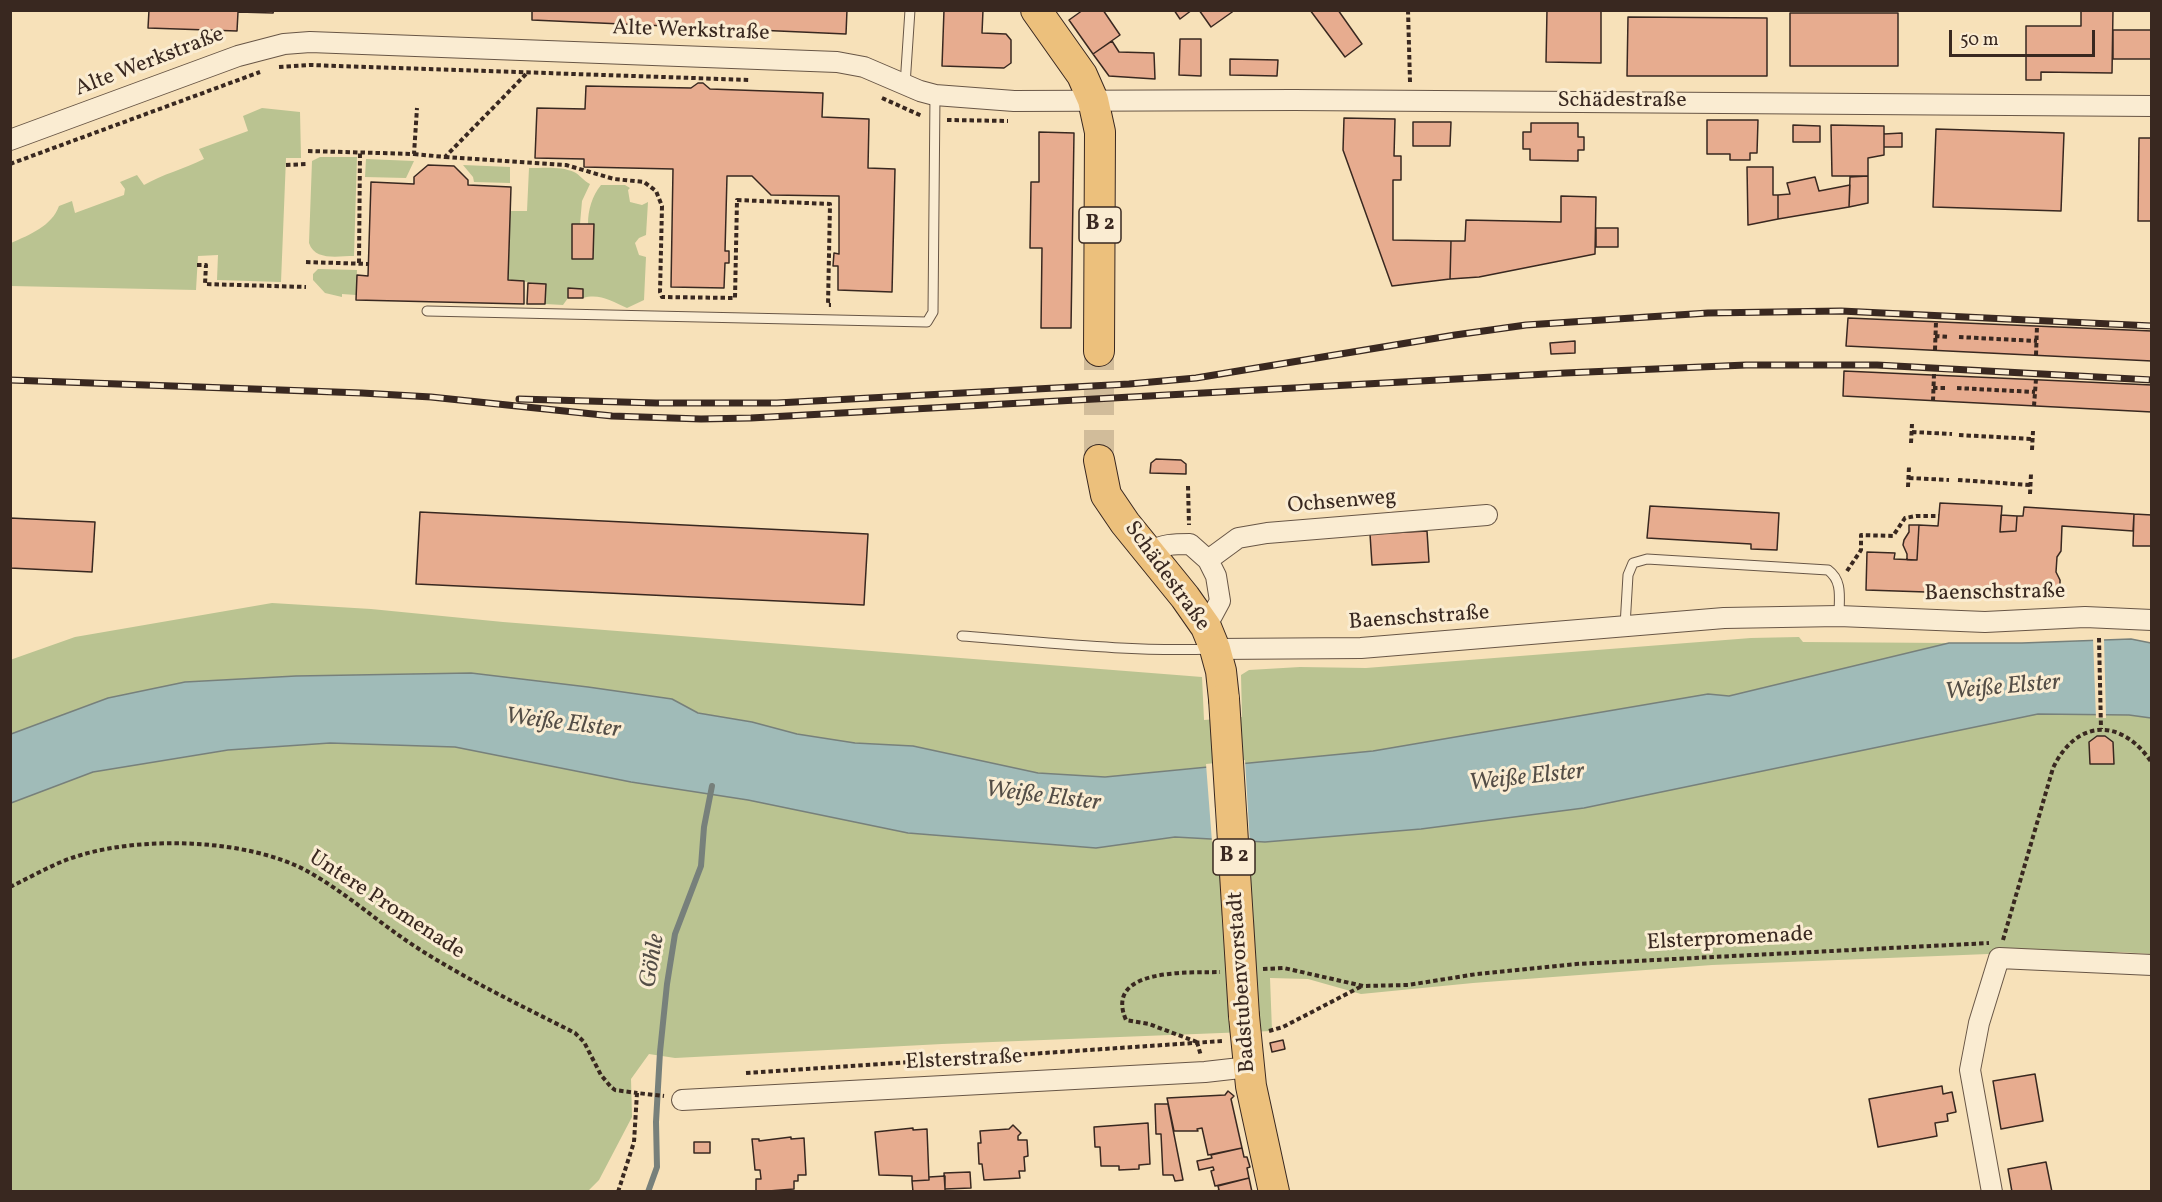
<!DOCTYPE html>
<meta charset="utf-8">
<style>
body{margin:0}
#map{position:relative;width:2162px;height:1202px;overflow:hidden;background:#f7e1b9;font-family:Vollkorn,serif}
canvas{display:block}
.frame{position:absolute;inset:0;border:12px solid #392820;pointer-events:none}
.scale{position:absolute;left:1949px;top:30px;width:146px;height:27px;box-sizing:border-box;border:3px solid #392820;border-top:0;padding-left:8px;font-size:18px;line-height:21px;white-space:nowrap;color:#392820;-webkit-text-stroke:4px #faecd2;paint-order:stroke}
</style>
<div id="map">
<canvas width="2162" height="1202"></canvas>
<div class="frame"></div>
<div class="scale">50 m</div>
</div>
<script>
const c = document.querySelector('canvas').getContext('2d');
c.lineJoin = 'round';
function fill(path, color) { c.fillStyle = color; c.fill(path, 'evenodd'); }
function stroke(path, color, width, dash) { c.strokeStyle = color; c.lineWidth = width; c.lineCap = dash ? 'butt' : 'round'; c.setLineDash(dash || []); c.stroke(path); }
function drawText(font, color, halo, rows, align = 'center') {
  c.font = font + ' Vollkorn,serif'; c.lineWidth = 6; c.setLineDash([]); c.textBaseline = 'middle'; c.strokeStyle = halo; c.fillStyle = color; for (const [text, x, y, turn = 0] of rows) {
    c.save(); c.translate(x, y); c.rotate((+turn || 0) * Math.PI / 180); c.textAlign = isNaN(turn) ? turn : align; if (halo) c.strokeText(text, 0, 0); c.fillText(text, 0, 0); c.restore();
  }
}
fill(new Path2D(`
 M262 108 300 112 301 158H286L281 282 217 280 218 255 198 256 196 290 11 286V243C29 235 52 226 59 206L72 201 75 213 124 195 125 189 120 182 137 175 144 185C163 174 184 169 204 159L199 149 248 131 243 116Z
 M320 157H357L354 256C337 256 315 261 309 243L312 161Z
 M366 159 414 161 406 178 365 177Z
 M463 165 510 167V183L474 182 473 177Z
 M529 168C543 168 561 166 574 172 579 174 584 181 590 184L582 201 580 224H572V259H593V224H588C588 210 592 196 601 185H625L630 188 628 190 630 202 642 205 648 202 646 235 639 238 635 243 639 255 646 257 644 300 627 308C612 301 599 293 583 298V289L568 288V298L563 305 545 304 546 284 508 280 510 211H527Z
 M318 269 357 270 356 295 342 294V297L325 293 313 280V274Z
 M272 603 371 609 503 622 1202 677 1204 720 1242 717 1241 675 1249 670 1300 667 1366 668 1751 638 1799 637 1803 642 1949 643 1729 696 1708 694 1373 751 1104 777 1038 773 913 746 855 743 797 734 752 722 698 713 672 699 588 687 471 673 296 676 185 682 108 698 11 734 10 660 75 637Z
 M2038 714 2129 715 2151 718V954L2119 952 1988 954 1712 965 1473 983 1361 994 1308 979 1270 978 1272 1031 942 1044 675 1058 649 1054 631 1079 632 1117 599 1180 588 1191 11 1192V803L92 772 229 750 330 743 455 747 631 782 748 800 908 833 1096 848 1175 837 1265 842 1584 808Z`), '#bac391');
const water = new Path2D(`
 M2131 639 2151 643V718L2129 715 2038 714 1584 808 1421 829 1265 842 1175 837 1096 848 908 833 748 800 631 782 455 747 330 743 228 750 93 772 11 803V734L108 698 185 682 296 676 471 673 588 687 672 699 698 713 752 722 797 734 855 743 913 746 1038 773 1105 777 1373 751 1708 694 1729 696 1949 643H2022Z`);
fill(water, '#a0bbb8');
stroke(water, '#77807b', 1.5);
fill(new Path2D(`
 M2093 638H2104L2106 718H2096Z
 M1245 760 1250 844 1212 842 1206 764Z`), '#f7e1b9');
stroke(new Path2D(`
 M648 1192 657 1167 656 1122 660 1052 667 984 675 934 701 866 704 827 712 786`), '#77807b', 6);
const building = new Path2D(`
 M149 10H274L273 13 238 12 237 31 148 28Z
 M532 10H847L846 34 532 20Z
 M944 10H983L982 33 1006 34 1011 40V63L1004 68 942 66Z
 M1083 10H1103L1120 35 1093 54 1069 20Z
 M1174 10H1192L1180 19Z
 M1199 10H1235L1211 27Z
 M1310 10H1338L1362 44 1345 57Z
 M1547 10H1601V63L1546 62Z
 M2081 10H2113L2112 73 2041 72V80H2026V26H2081Z
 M1790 13H1898V66H1790Z
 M1628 17 1767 18V76H1627Z
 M2113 30H2152L2151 59H2113Z
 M1180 39H1201V76L1179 75Z
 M1112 41 1119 52 1154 53 1155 79 1109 76 1093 54Z
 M1230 59 1278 60 1277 76 1230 75Z
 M698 83H703L710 89 823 93 822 117 869 119 868 168 895 169 892 292 838 290V266H833L834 253 839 254V196L771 195 752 176H727L725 251H729V263H725L724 288 671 287 673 169 584 167V159L535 158 537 108 585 109 586 86 691 88Z
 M1344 118 1395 119 1394 156H1401V180H1393V240L1451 241 1450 279 1392 286 1343 150Z
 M1707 120H1758L1757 153H1750V160H1730V154H1707Z
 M1413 122H1451L1450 146H1413Z
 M1531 123H1578V137H1584V150H1578V161L1530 160V149H1523V132H1531Z
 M1793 125 1820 126V142H1793Z
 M1831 125 1884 126V155L1868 158V176H1832Z
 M1936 129 2064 133 2061 211 1933 207Z
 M1039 132 1074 133 1071 328H1041L1042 248H1030L1031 182H1039Z
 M1902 133V147H1884V134Z
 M2139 138H2152V221H2138Z
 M428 165 454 166 468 180V185L511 187 508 280 524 281V304L356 300 357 275 368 276 371 182 414 184V177Z
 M1747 167H1773V195H1778V219L1748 225Z
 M1868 176V203L1849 207 1850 177Z
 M1815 177 1819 191 1850 185 1849 207 1778 219V195L1790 194 1787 183Z
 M1561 196 1596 197 1595 254 1479 277 1450 279 1451 241H1465L1466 220 1561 222Z
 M572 224H594L593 259H572Z
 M1596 228H1618V247H1596Z
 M528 283 546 284 545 304H527Z
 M568 288 583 289V298H568Z
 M1848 318 2152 331V361L1846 346Z
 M1575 341V353L1551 354 1550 343Z
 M1844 371 2152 385V412L1843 396Z
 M1156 459 1181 460 1186 464V474L1150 473 1151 463Z
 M1940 503 2002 506 2000 532 2016 531 2017 516H2023L2024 507 2134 514 2133 531 2062 526 2061 551 2057 557 2056 572 2060 580V594L2057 597 1964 594 1963 597 1926 596V592L1866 590 1867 552 1895 553 1894 559 1917 560 1919 525 1938 526Z
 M1650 506 1779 513 1777 550 1751 549V544L1647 538Z
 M420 512 868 534 864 605 416 584Z
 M2134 514 2152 515V546H2133Z
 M2001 515 2017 516 2016 531 2000 532Z
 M10 518 95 522 92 572 10 568Z
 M1909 525H1919L1917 560H1907V554L1903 545 1904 540 1909 532Z
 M1427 531 1429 562 1372 565 1370 534Z
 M2097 736H2105L2113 742 2114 764H2090L2089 742Z
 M1283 1040 1285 1049 1272 1052 1270 1043Z
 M2035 1074 2043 1121 2001 1129 1993 1081Z
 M1942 1086 1943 1094 1952 1092 1956 1112 1947 1114 1948 1121 1935 1123 1937 1136 1878 1147 1869 1099Z
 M1228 1091 1234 1096 1231 1099 1242 1148 1208 1155 1202 1128 1197 1129 1198 1131H1174L1167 1098 1225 1095Z
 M1155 1104H1168L1183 1180 1175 1181 1173 1175H1163L1161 1134H1156Z
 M1148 1123 1150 1164 1139 1165V1169L1119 1170V1166H1101L1100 1147H1095L1094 1127Z
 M1013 1125 1021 1133 1018 1136V1140H1027L1028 1156 1024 1157 1025 1171H1019L1020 1178 984 1180 982 1164H979L978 1143H981L980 1131 1009 1129Z
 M913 1128V1130L927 1129 929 1180 912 1181V1176L879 1175 875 1132Z
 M791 1137V1139L804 1138 806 1175H798V1181H794V1189L756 1192V1179H761L760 1170H755L752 1139H759V1141Z
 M694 1142H710V1153H694Z
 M1242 1148 1244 1157H1247L1250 1167 1247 1168 1249 1178 1215 1186 1211 1171 1214 1170 1213 1167 1199 1170 1197 1161 1212 1158 1211 1155Z
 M2046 1162 2052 1192H2012L2008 1169Z
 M970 1172 971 1188 945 1189 944 1173Z
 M945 1176V1191L913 1192 912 1181 929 1180V1177Z
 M1249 1178 1252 1192H1214L1219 1190 1218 1186Z`);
fill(building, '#e7ac8f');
stroke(building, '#392820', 1.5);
stroke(new Path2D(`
 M1099 460V351`), '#d1bc9a', 30, [30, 15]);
const lane = new Path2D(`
 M905 85 910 10
 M427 311 927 322 933 312 935 95
 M1625 626 1628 575 1633 563 1647 559 1828 570C1843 581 1839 598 1839 616
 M962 636C1044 642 1128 652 1211 649`);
const street = new Path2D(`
 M10 140 238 56 284 44 310 42 837 62 864 67 920 91 935 95 1014 101 1294 100 2152 106
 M1149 552C1163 544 1174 544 1190 544L1208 560 1216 576 1220 601 1206 627
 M1208 560 1238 538 1267 533 1487 515
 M1215 649 1361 648 1724 618 1839 616 1985 622 2085 617 2152 620
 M682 1100 1205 1072 1249 1067
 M1992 1192 1970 1070 1979 1023 1999 958 2152 965`);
const primary = new Path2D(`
 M1036 10 1082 75 1093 100 1100 132 1099 351
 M1099 460 1106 495 1125 523 1185 597 1206 627 1215 649 1221 671 1224 699
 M1244 1016 1251 1086 1274 1192`);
stroke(lane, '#685646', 11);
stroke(street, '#685646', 22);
stroke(primary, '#392820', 32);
stroke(new Path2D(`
 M1408 10 1410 82
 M279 67 310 65 751 80
 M882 98 922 116
 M947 120 1008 121
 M308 151 414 154 417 108
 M414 154 445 157 527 73
 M445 157 566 165 614 179 644 182 656 191 662 206 660 292 662 297 735 298 737 200 830 204 828 305H831
 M10 164 260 72
 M286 165 308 164
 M306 262 368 264
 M359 263 360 152
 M197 265H206L205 284 306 287
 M1935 336 1949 337
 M1959 337 2037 341
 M1935 350 1936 322
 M2036 355 2037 326
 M1933 388H1947
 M1957 388 2035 392
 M1933 401 1934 374
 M2034 406 2036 379
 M1912 432 1952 434
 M1959 435 2033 439
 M1911 443 1912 424
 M2032 450 2033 431
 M1909 478 1949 480
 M1958 480 2030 485
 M1188 486 1189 525
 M1908 487 1909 467
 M2030 494 2031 474
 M1847 571 1861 550V535L1893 536 1905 518 1916 516H1939
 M2099 638 2101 729
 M10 887C33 876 56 862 81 855 145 836 248 839 307 871 347 893 381 925 419 949 469 981 522 1006 575 1033L584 1042 601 1075 611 1087 615 1090 637 1093
 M2003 940 2053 768C2077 718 2122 718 2152 763
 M1263 969 1284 968 1363 986 1408 985 1477 974 1576 964 1989 943
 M1269 1031 1283 1027 1362 986
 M1197 1042 1149 1024 1126 1020C1103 967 1191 973 1220 972
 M1197 1042 1201 1056
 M746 1073 1223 1041
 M618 1192 634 1142 637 1093 664 1096`), '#392820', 4, [4.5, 3]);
stroke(lane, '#faecd2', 9);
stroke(street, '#faecd2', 20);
stroke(primary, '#ecc07c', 30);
const rail = new Path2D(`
 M10 380 362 393 431 397 612 416 701 419 751 418 1565 373 1746 365H1877L2152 380
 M519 399 656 403H777L1129 384 1196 378 1455 335 1526 325 1708 313 1841 311 2152 326`);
stroke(rail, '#392820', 7);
stroke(rail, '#faecd2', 4.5, [14]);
const primaryBridge = new Path2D(`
 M1224 699 1244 1016`);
stroke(primaryBridge, '#392820', 32, []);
stroke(primaryBridge, '#ecc07c', 30);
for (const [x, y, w] of [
 [1100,225,42],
 [1234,857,42]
]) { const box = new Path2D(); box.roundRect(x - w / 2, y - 18, w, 36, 4.5); c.fillStyle = '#faecd2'; c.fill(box); stroke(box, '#392820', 1.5); }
drawText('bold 21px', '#392820', null, [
 ["B 2",1100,225],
 ["B 2",1234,857]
]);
drawText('22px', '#392820', '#faecd2', [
 ["Alte Werkstraße",691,32,2],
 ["Alte Werkstraße",150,63,-21],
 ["Schädestraße",1622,102],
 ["Ochsenweg",1342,503,-5],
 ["Schädestraße",1166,577,54],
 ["Baenschstraße",1995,594,-1],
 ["Baenschstraße",1419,619,-4],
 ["Untere Promenade",386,906,33],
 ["Elsterpromenade",1730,940,-3],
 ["Badstubenvorstadt",1243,982,-94],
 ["Elsterstraße",964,1061,-3]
]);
drawText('italic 24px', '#534d46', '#faecd2', [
 ["Weiße Elster",2003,689,-5],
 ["Weiße Elster",563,725,7],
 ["Weiße Elster",1527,779,-6],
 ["Weiße Elster",1043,798,7],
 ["Göhle",654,961,-80]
]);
</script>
